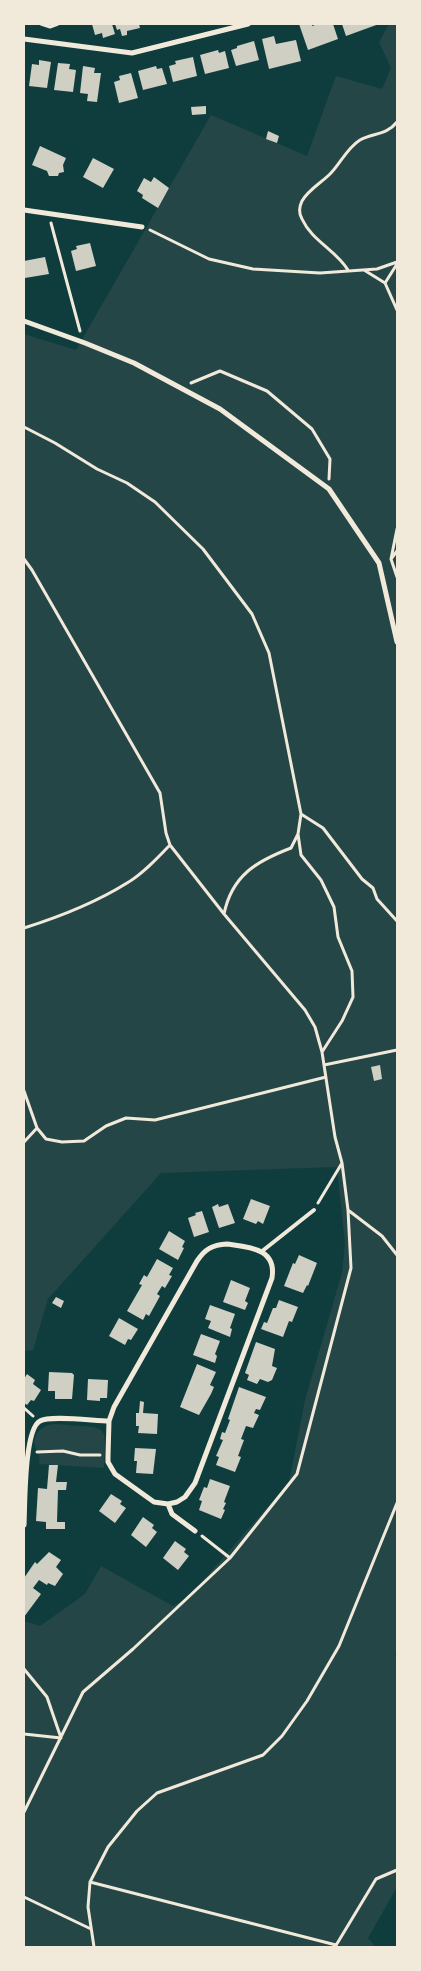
<!DOCTYPE html>
<style>
body{margin:0}
#map{position:relative;width:421px;height:1971px;overflow:hidden;background:#0f3d3e;font-family:Overpass,sans-serif}
canvas{display:block}
.frame{position:absolute;inset:0;border:25px solid #f1e9da;pointer-events:none}
</style>
<div id="map">
<canvas width="421" height="1971"></canvas>
<div class="frame"></div>
</div>
<script>
const c = document.querySelector('canvas').getContext('2d');
c.lineJoin = 'round';
function fill(path, color) { c.fillStyle = color; c.fill(path, 'evenodd'); }
function stroke(path, color, width, dash) { c.strokeStyle = color; c.lineWidth = width; c.lineCap = dash ? 'butt' : 'round'; c.setLineDash(dash || []); c.stroke(path); }
fill(new Path2D(`
 M389 24H397V1651L395 1656 397 1658V1887L368 1938 376 1947H24V1621L40 1626 85 1594 101 1566 173 1606 189 1597 289 1482 305 1400 342 1273 345 1243 337 1167 161 1173 48 1299 33 1350 24 1351V334L76 350 211 115 307 156 336 76 382 89 391 68 379 42Z
 M54 1424 94 1427 101 1430 104 1434 105 1440 104 1468 39 1464C41 1453 37 1454 35 1445 32 1433 44 1425 54 1424Z`), '#244646');
fill(new Path2D(`
 M92 24H112L115 34 103 38 102 33 95 35Z
 M115 24H139L140 28 127 31V35L122 36 120 29 117 30Z
 M299 24H312V26L318 24H333L338 39 308 50Z
 M342 24H379L346 36Z
 M274 36 276 44 296 40 301 61 269 69 262 39Z
 M254 41 259 60 236 66 231 50 237 48V46Z
 M218 50 219 53 225 51 229 68 205 74 200 55Z
 M193 57 197 76 173 82 169 66 176 64 175 61Z
 M39 60 51 62 47 88 29 86 32 64 39 65Z
 M58 63 70 64 69 69 76 70 73 92 54 90Z
 M83 66 95 68 94 73H101L97 102 87 101 88 94 80 93Z
 M156 66 157 69 162 68 167 84 143 90 138 71Z
 M131 73 138 98 119 103 114 82 120 80 119 76Z
 M206 106V114L192 115 191 107Z
 M268 131 279 136 277 143 266 139Z
 M40 146 66 158 63 165 64 172 59 173 58 176H49L47 171 32 165Z
 M93 158 114 169 103 188 83 177Z
 M154 177 169 188 158 208 142 198 143 195 137 191 144 178 151 182Z
 M90 243 96 266 76 271 71 251 77 249 76 246Z
 M45 257 49 274 25 278 24 261Z
 M380 1065 382 1079 374 1081 371 1067Z
 M251 1199 270 1206 263 1224 258 1221 256 1224 243 1219Z
 M218 1204 219 1207 228 1204 235 1223 219 1228 212 1207Z
 M202 1211 209 1232 194 1237 188 1218 196 1215 195 1213Z
 M169 1231 185 1241 182 1247 184 1248 178 1260 159 1249Z
 M299 1255 317 1263 308 1286 307 1285 303 1293 284 1286 293 1263 295 1264Z
 M157 1259 173 1268 169 1275 172 1276 165 1288 162 1286 157 1294 160 1296 149 1316 146 1314 143 1320 127 1311 142 1285 139 1284 144 1275 147 1277Z
 M231 1280 250 1288 245 1301 248 1303 245 1310 223 1302Z
 M56 1297 64 1301 61 1308 52 1303Z
 M279 1300 298 1307 292 1322 289 1321 283 1337 261 1329 264 1322 267 1323 273 1308H276Z
 M210 1305 235 1314 230 1328 232 1329 230 1337 208 1328 211 1321 205 1319Z
 M119 1318 138 1329 131 1340 128 1339 125 1345 109 1336Z
 M201 1334 220 1341 215 1354 217 1356 215 1363 193 1355Z
 M256 1342 275 1349 272 1366 277 1368 272 1380 268 1382 260 1379 257 1384 247 1380 249 1375 245 1373Z
 M197 1364 216 1372 210 1385 214 1387 211 1394 199 1415 180 1407Z
 M49 1372 72 1373 74 1375 72 1399H55V1391H48Z
 M27 1374 35 1380 33 1384 41 1390 34 1401 31 1400 27 1405 24 1403V1379Z
 M88 1379 108 1380 107 1398H100V1401L87 1400Z
 M239 1387 266 1397 260 1410 256 1409 254 1413 259 1415 253 1428 246 1426 241 1439 244 1440 238 1456 241 1457 235 1472 216 1465 219 1457 216 1456 223 1440 220 1439 222 1432 225 1433 230 1420 228 1419Z
 M140 1401 144 1402 143 1413 158 1414 157 1434 138 1433 139 1426H136V1413H139Z
 M135 1448 156 1449 153 1474 136 1473 137 1461H134Z
 M49 1465H58L56 1482H67L66 1490H58L57 1522H65V1529H46V1522L36 1521 38 1488 47 1489Z
 M210 1479 230 1486 224 1502 226 1503 223 1509 225 1510 221 1519 199 1510 202 1501 199 1500 204 1487 207 1488Z
 M111 1494 122 1501 120 1504 126 1508 115 1523 99 1511Z
 M143 1517 154 1525 152 1528 157 1532 146 1547 131 1535Z
 M175 1541 186 1549 184 1552 189 1556 178 1570 163 1558Z
 M49 1552 61 1560 56 1567 63 1574 55 1586 48 1583 47 1585 39 1580 33 1588 41 1594 24 1617V1578L35 1562 37 1564Z`), '#cfcfc3');
stroke(new Path2D(`
 M41 24 50 27 58 24
 M51 223 80 331
 M150 230 209 259 253 269 320 273 377 269 397 262
 M348 270C336 250 312 241 302 219 299 214 299 207 302 201 308 190 321 183 330 174 340 164 347 148 360 140 373 133 387 135 397 122
 M364 270 385 283 397 310
 M385 283 397 264
 M191 383 220 371 267 391 312 429 330 459 329 479
 M24 427 55 443 97 469 127 483 155 502 203 549 252 614 269 653 301 814 323 828 362 879 373 888 377 899 397 921
 M397 551 391 559 397 577
 M24 559 32 570 160 793 166 833 170 845 224 914 305 1010 315 1027 322 1052 335 1137 342 1163 348 1210 351 1268 297 1474 230 1558 133 1649 83 1692 24 1812
 M391 559 397 529
 M298 834 301 855 321 880 334 907 338 937 352 971 353 997 342 1021 322 1052
 M224 914C232 875 257 861 291 848L298 834 301 814
 M24 928C59 917 95 903 127 883 144 873 157 858 170 845
 M324 1065 397 1050
 M24 1091 37 1128 46 1139 62 1142 84 1141 106 1126 126 1118 155 1120 326 1077
 M24 1142 37 1128
 M318 1203 342 1163
 M348 1210 382 1236 397 1255
 M24 1408 33 1416
 M37 1452 63 1451 80 1455H100
 M202 1536 230 1558
 M24 1669 47 1697 61 1738 24 1734
 M90 1882 336 1945
 M24 1897 91 1929
 M94 1947 88 1907 90 1882 108 1847 137 1811 157 1793 263 1755 282 1736 307 1701 339 1646 397 1503
 M335 1947 376 1879 397 1870`), '#f1e9da', 3);
stroke(new Path2D(`
 M261 1252 314 1210`), '#f1e9da', 4);
stroke(new Path2D(`
 M24 39 132 53 248 24
 M24 210 142 227
 M24 321 85 343 134 363 220 409 329 489 379 563 397 642
 M227 1244C248 1247 277 1248 272 1278L195 1483 185 1497 177 1502 168 1504 154 1502 115 1474 108 1462V1456L109 1421 114 1407 197 1261C205 1249 212 1245 227 1244Z
 M168 1504 172 1514 195 1531
 M24 1525C25 1506 24 1429 40 1421 50 1415 95 1421 109 1421`), '#f1e9da', 5);
</script>
